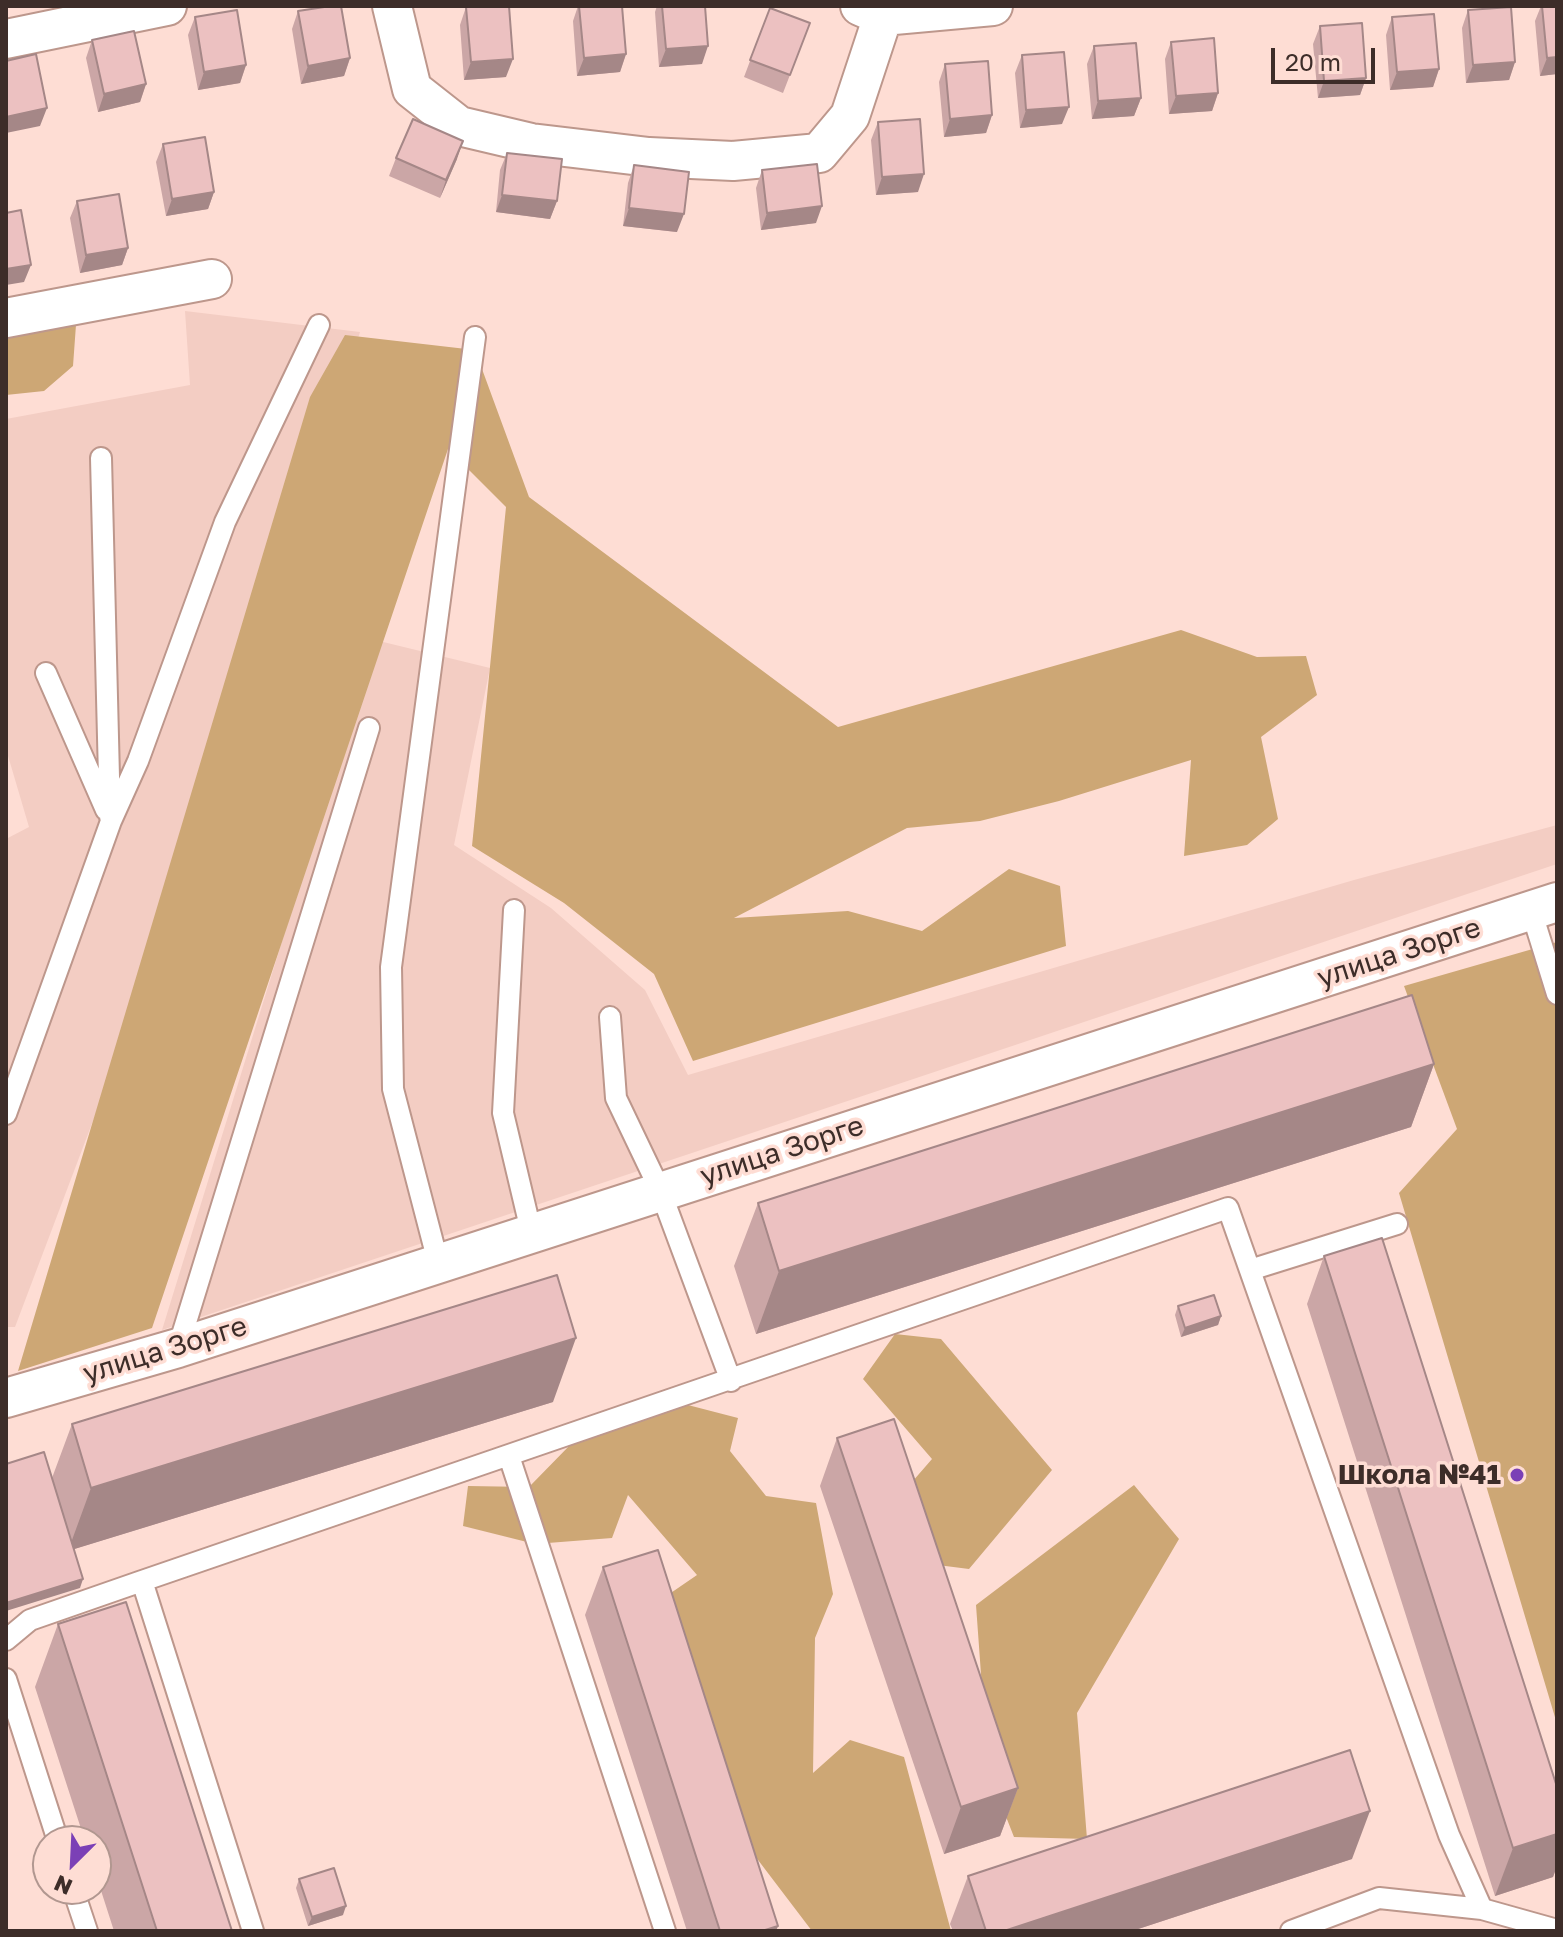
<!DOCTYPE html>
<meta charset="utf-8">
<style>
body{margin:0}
#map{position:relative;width:1563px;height:1937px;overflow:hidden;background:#feddd4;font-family:"Golos Text",sans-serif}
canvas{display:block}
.frame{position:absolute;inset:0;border:8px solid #3d2d29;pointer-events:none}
.north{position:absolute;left:32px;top:1825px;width:80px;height:80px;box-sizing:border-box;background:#feddd4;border:2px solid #b19790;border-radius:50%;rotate:204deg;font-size:22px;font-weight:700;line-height:32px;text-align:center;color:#3d2d29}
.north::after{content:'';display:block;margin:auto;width:28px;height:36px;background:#7b40b6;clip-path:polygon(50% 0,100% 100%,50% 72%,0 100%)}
.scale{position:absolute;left:1271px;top:48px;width:104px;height:36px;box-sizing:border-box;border:4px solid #3d2d29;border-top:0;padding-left:10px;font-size:24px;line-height:28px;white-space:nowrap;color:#3d2d29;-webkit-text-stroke:6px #feddd4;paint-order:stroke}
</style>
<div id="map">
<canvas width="1563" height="1937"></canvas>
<div class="frame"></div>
<div class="north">N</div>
<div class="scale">20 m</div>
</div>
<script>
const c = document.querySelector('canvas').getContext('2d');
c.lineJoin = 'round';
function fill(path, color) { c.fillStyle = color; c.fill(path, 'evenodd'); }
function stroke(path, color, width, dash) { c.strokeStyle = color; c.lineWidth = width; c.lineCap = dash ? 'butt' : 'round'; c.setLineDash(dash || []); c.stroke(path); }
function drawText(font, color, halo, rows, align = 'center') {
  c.font = font + ' "Golos Text",sans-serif'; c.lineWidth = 7; c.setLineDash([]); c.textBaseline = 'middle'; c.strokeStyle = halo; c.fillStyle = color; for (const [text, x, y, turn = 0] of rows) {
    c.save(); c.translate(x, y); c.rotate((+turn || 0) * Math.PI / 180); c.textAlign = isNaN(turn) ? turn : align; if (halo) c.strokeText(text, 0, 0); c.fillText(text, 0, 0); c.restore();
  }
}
fill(new Path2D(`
 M185 311 360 332 214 801 15 1327H6V839L29 827 6 749V419L190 385Z
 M375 640 490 668 454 845 551 908 645 990 688 1075 1354 880 1557 825V864L162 1330Z`), '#f3cdc3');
fill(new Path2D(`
 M77 311 73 366 44 391 6 395V330Z
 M345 335 475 350 529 497 838 727 1181 630 1257 657 1306 656 1317 695 1261 737 1278 819 1247 845 1184 856 1191 760 1059 801 980 821 907 828 734 918 848 911 922 931 1009 869 1060 886 1066 946 693 1061 654 974 564 903 472 846 506 507 448 449 152 1328 18 1371 310 397Z
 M1557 942V1724L1399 1193 1457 1129 1404 986Z
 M895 1334 941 1339 1052 1470 969 1569 922 1563 899 1497 932 1459 863 1379Z
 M684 1404 738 1418 730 1451 766 1496 816 1503 833 1594 815 1638 813 1773 850 1740 904 1757 951 1931H812L755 1856 662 1599 697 1575 628 1495 612 1538 535 1544 463 1526 468 1486 529 1487 572 1443Z
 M1134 1485 1179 1539 1077 1713 1087 1839 1014 1837 988 1771 976 1605Z`), '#cda775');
const service = new Path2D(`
 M101 458 110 817
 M46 673 106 810
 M514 910 503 1113 531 1231
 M1531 910 1557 994
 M610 1017 616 1098 660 1190 731 1381
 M6 1114 111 821 138 761 225 522 319 325
 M438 1262 393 1089 391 967 475 337
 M1250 1270 1397 1224
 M178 1348 369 728
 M509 1456 665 1931
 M142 1581 1228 1208 1449 1835 1482 1909 1557 1930
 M6 1640 30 1620 142 1581 253 1931
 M6 1679 58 1841
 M73 1889 87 1931
 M1291 1931 1379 1898 1482 1909`);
const minor = new Path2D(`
 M392 6 412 89 459 126 531 143 649 157 733 161 819 153 850 116 883 16
 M860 6 883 16 993 6
 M6 39 167 6
 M6 318 212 279
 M6 1398 178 1348 1557 902`);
stroke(service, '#bd978c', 24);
stroke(minor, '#bd978c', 42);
stroke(service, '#fff', 20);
stroke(minor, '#fff', 38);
fill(new Path2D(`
 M578 6H622L626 54 620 72 577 76 573 21Z
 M657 6H705L702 64 659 67 655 12Z
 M1541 6H1557V74L1540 76 1535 21Z
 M466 7 506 77 464 80 460 25Z
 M770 8 810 23 783 93 744 77Z
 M1468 10 1515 62 1509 80 1466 83 1462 28Z
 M298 11 350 58 344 76 301 84 292 29Z
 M195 17 246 65 240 83 198 90 188 35Z
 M1392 17 1439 69 1433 87 1390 90 1386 35Z
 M1320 26 1366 78 1360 95 1318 98 1313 44Z
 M92 40 146 84 140 102 98 112 86 58Z
 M1171 42 1218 93 1212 111 1169 114 1165 59Z
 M1094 46 1141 98 1134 116 1092 119 1087 64Z
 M1022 55 1062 124 1020 128 1015 73Z
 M945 64 992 115 986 133 944 137 939 82Z
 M878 122 918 192 876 195 871 140Z
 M163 144 214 192 208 209 166 216 156 162Z
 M507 153 557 201 550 219 496 212 500 170Z
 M396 158 457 159 440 198 389 176Z
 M634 165 677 232 623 226 628 183Z
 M762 170 816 223 761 230 756 188Z
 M77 201 128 248 122 265 80 273 70 218Z
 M1434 1064 1411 1127 756 1334 734 1266 758 1203Z
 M1324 1256 1557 1787V1866L1553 1877 1495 1896 1307 1304Z
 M1178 1306 1221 1316 1218 1325 1181 1337 1175 1315Z
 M553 1402 74 1549 80 1588 52 1478 72 1424Z
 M837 1438 1018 1788 1000 1836 944 1854 820 1486Z
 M603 1567 776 1931H687L585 1615Z
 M58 1624 232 1931H114L96 1875V1841H85L35 1687Z
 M1352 1859 1132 1931H953L950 1924 968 1876Z
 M299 1879 343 1915 308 1926 296 1888Z`), '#cba6a6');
fill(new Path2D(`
 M708 46 702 64 659 67 666 49Z
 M626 54 620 72 577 76 584 58Z
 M1557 57V74L1540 76 1547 58Z
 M350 58 344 76 301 84 308 66Z
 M513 59 506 77 464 80 471 62Z
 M1515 62 1509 80 1466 83 1473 65Z
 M246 65 240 83 198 90 204 72Z
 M1439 69 1433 87 1390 90 1397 72Z
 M1366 78 1360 95 1318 98 1324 81Z
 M146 84 140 102 98 112 104 94Z
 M1218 93 1212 111 1169 114 1176 96Z
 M1141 98 1134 116 1092 119 1098 101Z
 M1069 107 1062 124 1020 128 1026 110Z
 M47 108 40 126 6 133V117Z
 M992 115 986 133 944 137 950 119Z
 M463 141 457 159 440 198 446 180Z
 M924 174 918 192 876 195 882 177Z
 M214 192 208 209 166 216 172 199Z
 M502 195 557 201 550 219 496 212Z
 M822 206 816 223 761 230 767 213Z
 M629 208 684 214 677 232 623 226Z
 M128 248 122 265 80 273 86 255Z
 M31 265 24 282 6 285V269Z
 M1434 1064 1411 1127 756 1334 779 1271Z
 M1221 1316 1218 1325 1181 1337 1185 1328Z
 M576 1338 553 1402 68 1551 91 1488Z
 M83 1579 80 1588 6 1611V1603Z
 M1018 1788 1000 1836 944 1854 961 1807Z
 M1370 1811 1352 1859 1132 1931H1004Z
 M1557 1834V1866L1553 1877 1495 1896 1513 1848Z
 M346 1906 343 1915 308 1926 312 1917Z
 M778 1926 776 1931H762Z`), '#a58787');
const building = new Path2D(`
 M331 6H341L350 58 308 66 298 11Z
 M483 6H509L513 59 471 62 466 7Z
 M579 6H622L626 54 584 58Z
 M662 6H705L708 46 666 49Z
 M1542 6H1557V57L1547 58Z
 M1511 7 1515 62 1473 65 1468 10Z
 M770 8 810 23 790 75 750 60Z
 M237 10 246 65 204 72 195 17Z
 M1434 14 1439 69 1397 72 1392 17Z
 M1362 23 1366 78 1324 81 1320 26Z
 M134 31 146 84 104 94 92 40Z
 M1214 38 1218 93 1176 96 1171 42Z
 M1136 43 1141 98 1098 101 1094 46Z
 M1064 52 1069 107 1026 110 1022 55Z
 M36 54 47 108 6 117V61Z
 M988 61 992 115 950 119 945 64Z
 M413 119 463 141 446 180 396 158Z
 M920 119 924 174 882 177 878 122Z
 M205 137 214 192 172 199 163 144Z
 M507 153 562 159 557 201 502 195Z
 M817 164 822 206 767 213 762 170Z
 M634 165 689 172 684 214 629 208Z
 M119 194 128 248 86 255 77 201Z
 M21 210 31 265 6 269V213Z
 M1412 995 1434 1064 779 1271 758 1203Z
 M1382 1238 1557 1787V1834L1513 1848 1324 1256Z
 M557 1275 576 1338 91 1488 72 1424Z
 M1214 1295 1221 1316 1185 1328 1178 1306Z
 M894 1419 1018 1788 961 1807 837 1438Z
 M44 1452 83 1579 6 1603V1464Z
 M658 1550 778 1926 762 1931H720L603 1567Z
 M126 1602 232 1931H157L58 1624Z
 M1350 1750 1370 1811 1004 1931H986L968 1876Z
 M334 1868 346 1906 312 1917 299 1879Z`);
fill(building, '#ecc1c1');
stroke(building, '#a58787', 2);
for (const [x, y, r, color] of [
 [1517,1475,8,"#7b40b6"]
]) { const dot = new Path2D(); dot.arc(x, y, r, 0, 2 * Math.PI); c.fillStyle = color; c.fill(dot); stroke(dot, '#feddd4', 3); }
drawText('28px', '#3d2d29', '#feddd4', [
 ["улица Зорге",1399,953,-18],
 ["улица Зорге",782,1151,-18],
 ["улица Зорге",165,1350,-17]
]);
drawText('bold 28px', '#3d2d29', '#feddd4', [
 ["Школа №41",1501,1475]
], 'right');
</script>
